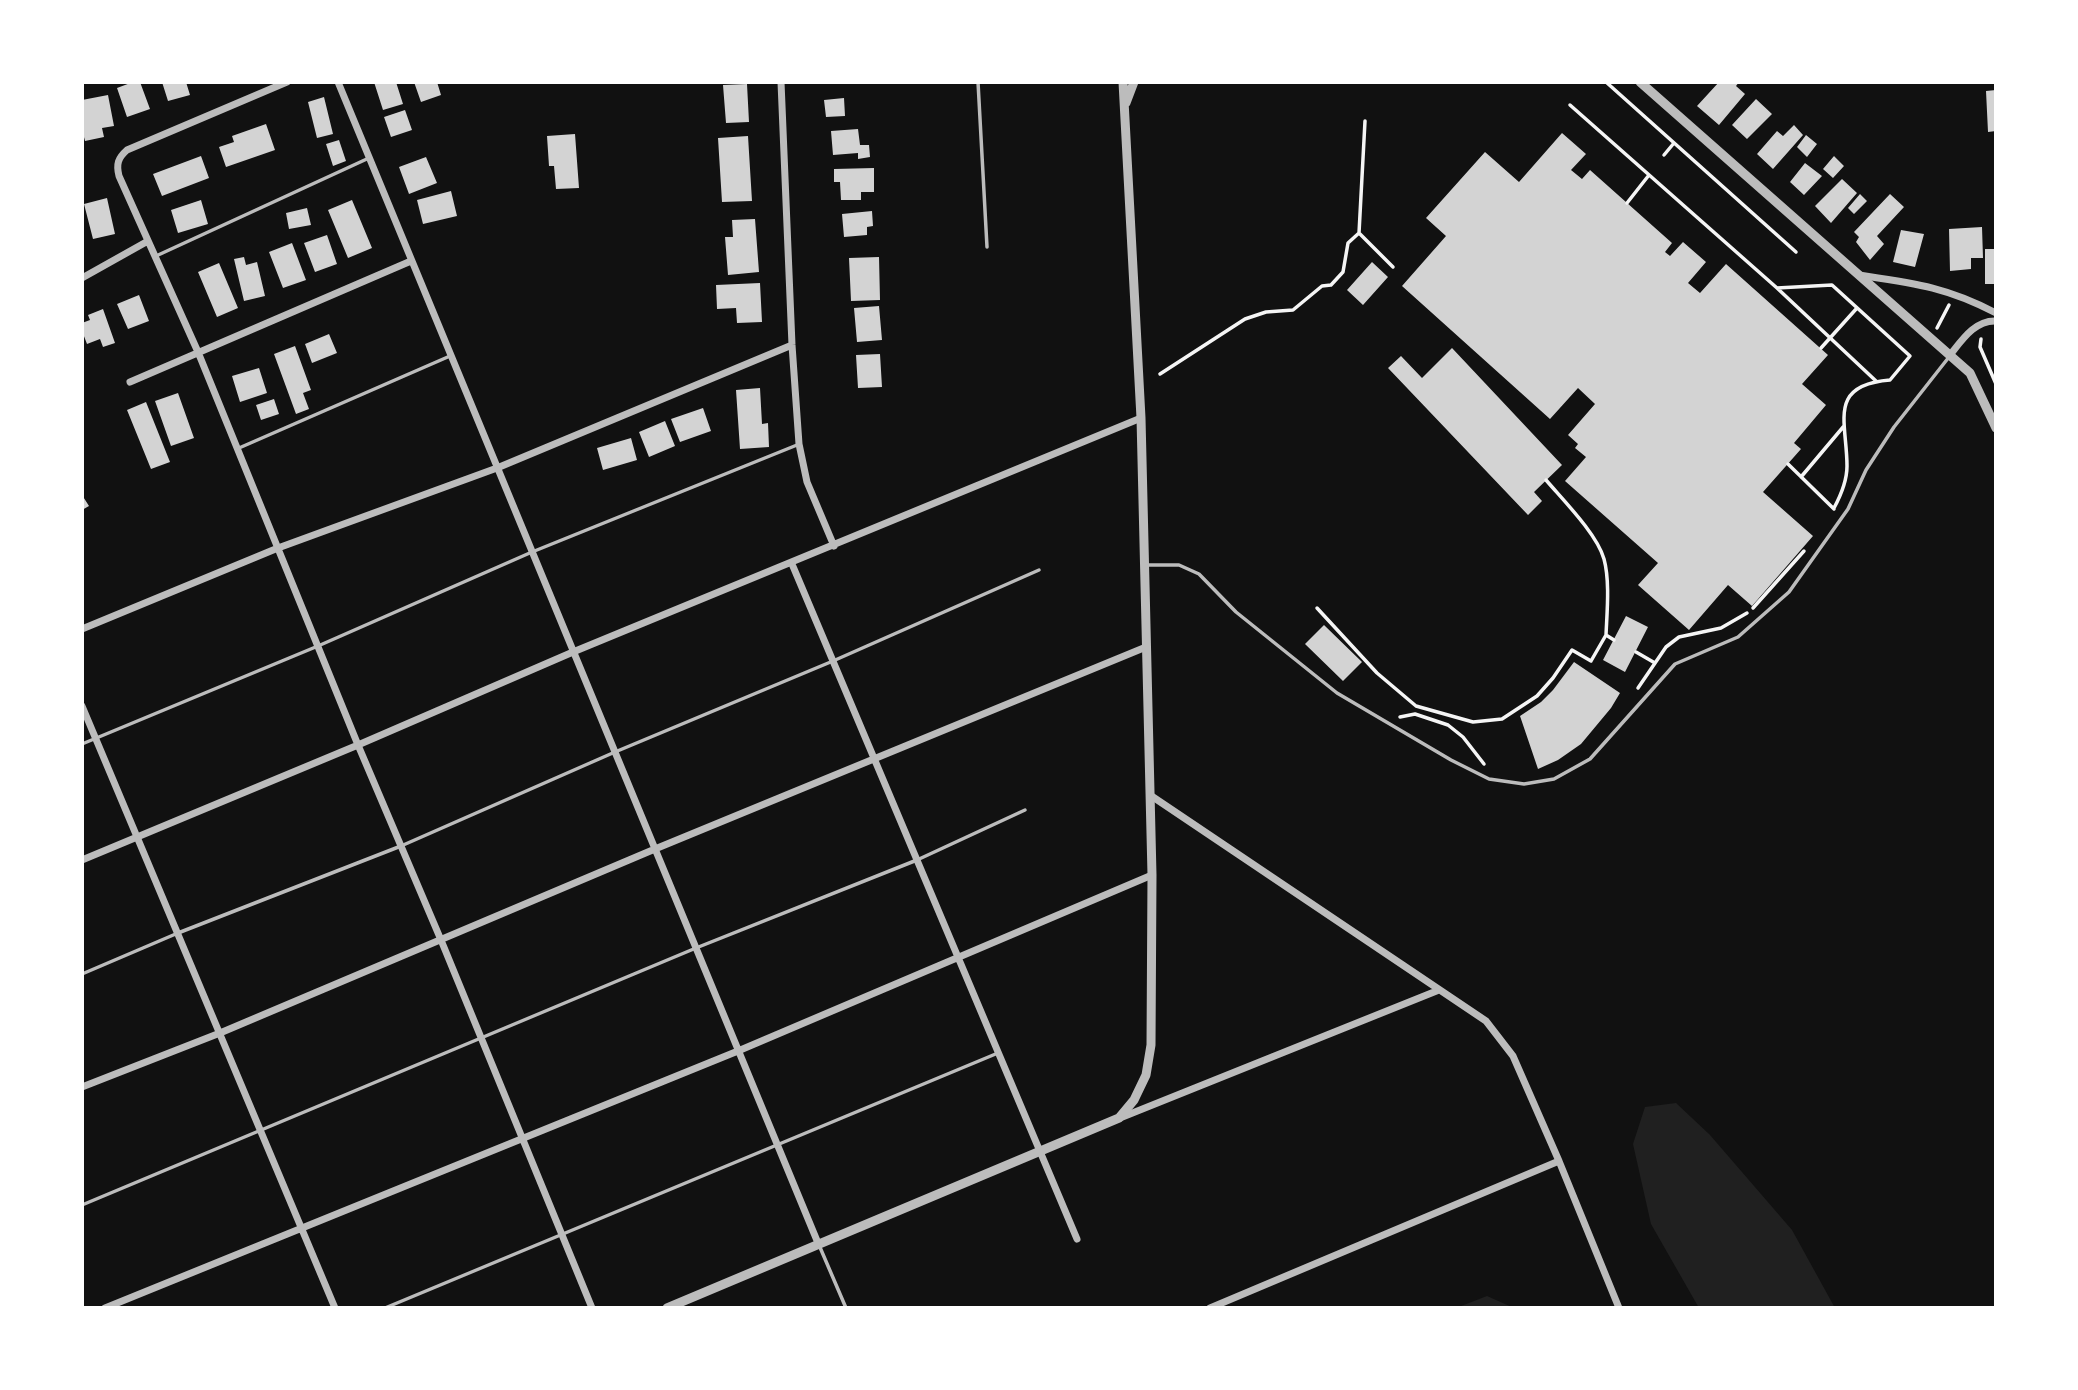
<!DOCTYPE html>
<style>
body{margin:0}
#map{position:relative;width:2078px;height:1390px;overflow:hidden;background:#111;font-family:"Roboto Serif",serif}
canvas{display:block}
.frame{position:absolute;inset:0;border:84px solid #fff;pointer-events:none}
</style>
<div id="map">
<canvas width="2078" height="1390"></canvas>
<div class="frame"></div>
</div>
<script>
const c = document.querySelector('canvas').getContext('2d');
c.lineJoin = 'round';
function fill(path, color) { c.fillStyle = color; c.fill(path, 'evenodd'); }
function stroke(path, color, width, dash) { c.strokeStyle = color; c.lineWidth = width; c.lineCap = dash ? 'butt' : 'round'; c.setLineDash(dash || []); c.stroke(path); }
fill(new Path2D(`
 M1676 1103 1710 1135 1792 1230 1835 1308H1699L1651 1224 1633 1144 1645 1107Z
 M1487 1296 1514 1308H1456Z`), '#202020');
fill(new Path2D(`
 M133 82H140L150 109 127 117 117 88Z
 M162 82H186L190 95 168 101Z
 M374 82H396L403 104 383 110Z
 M414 82H437L441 95 421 102Z
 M1719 82H1739L1736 86 1745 94 1719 125 1697 106Z
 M747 84 749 122 726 123 723 85Z
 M1996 90V131L1988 132 1986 91Z
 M108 95 114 126 102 128 104 137 85 141 82 129V100Z
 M324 97 333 134 317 138 308 102Z
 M844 98 845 116 826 117 824 100Z
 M1756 99 1772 114 1747 139 1732 125Z
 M405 110 412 130 391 137 384 117Z
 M266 124 275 150 226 167 219 147 234 142 232 136Z
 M1794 125 1803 135 1773 169 1757 154 1777 131 1783 136Z
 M858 129 860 145H869L870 157 858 159V153L833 155 831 131Z
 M1562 133 1586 154 1571 170 1582 179 1590 170 1672 243 1665 252 1670 256 1683 242 1706 262 1688 283 1700 293 1726 264 1828 355 1802 384 1826 405 1794 443 1801 449 1763 492 1813 536 1752 606 1728 585 1689 630 1638 585 1658 563 1565 481 1586 457 1575 448 1578 444 1568 435 1595 404 1578 388 1550 419 1402 286 1446 236 1426 218 1485 152 1519 182Z
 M575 134 579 188 556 189 554 166H549L547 136Z
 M1806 135 1817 144 1807 157 1797 147Z
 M748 136 752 201 722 202 718 138Z
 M339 140 346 161 333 166 326 144Z
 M201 156 209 178 162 196 153 174Z
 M1834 156 1844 166 1833 178 1823 169Z
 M426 157 437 183 409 194 399 167Z
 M1805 163 1822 176 1804 195 1790 182Z
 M874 168V192H861V200H841L840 182H834V169Z
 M1842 179 1857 193 1831 223 1815 206Z
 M451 191 457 216 423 224 417 200Z
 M1860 194 1867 201 1854 214 1848 208Z
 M1890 194 1904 207 1877 236 1884 244 1870 260 1856 242 1859 237 1854 232Z
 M107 198 115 234 93 239 84 204Z
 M201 200 208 224 178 233 171 210Z
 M352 200 372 248 348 258 328 210Z
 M307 208 311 225 289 229 286 213Z
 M872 211 873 226 867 227V235L844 237 842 214Z
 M755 219 759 272 728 275 725 237H733L732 220Z
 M1982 227 1983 258H1971V269L1950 271 1949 229Z
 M1901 230 1924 234 1915 267 1893 262Z
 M327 235 337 264 315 272 304 243Z
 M292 243 306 280 283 288 269 252Z
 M1985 249H1996V284H1985Z
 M244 257 246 265 257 262 265 296 244 301 234 259Z
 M879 257 880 300 851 301 849 258Z
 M1372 262 1388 277 1363 305 1347 290Z
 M219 263 238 308 217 317 198 272Z
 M760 283 762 322 737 323 736 308 717 309 716 285Z
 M139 295 149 321 128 329 117 304Z
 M879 306 882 340 857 342 854 308Z
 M103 309 115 343 103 347 100 339 87 344 82 331V323L90 320 88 315Z
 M329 334 337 353 312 363 305 344Z
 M295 346 311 390 303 393 309 409 296 414 274 354Z
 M1452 348 1562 465 1534 492 1542 501 1528 515 1388 368 1401 356 1422 378Z
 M880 354 882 387 858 388 856 355Z
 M259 368 267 393 240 402 232 376Z
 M760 388 762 424 768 423 769 447 740 449 736 390Z
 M178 393 194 438 171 446 155 401Z
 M274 399 279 414 261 420 256 405Z
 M146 402 170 462 151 469 127 410Z
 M703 408 711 431 680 442 671 419Z
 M665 421 675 446 649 457 639 432Z
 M631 438 637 460 603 470 597 448Z
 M82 495 89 506 82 510Z
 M1626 616 1648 627 1625 672 1603 660Z
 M1324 625 1362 662 1343 681 1305 644Z
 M1574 662 1620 693 1611 708 1581 744 1558 760 1538 769 1520 716 1541 702 1553 690Z`), '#d3d3d3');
stroke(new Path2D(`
 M1606 82 1796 252
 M1570 105 1777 288
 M1664 155 1674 143
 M1627 203 1649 175
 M1359 233 1393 267
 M1937 328 1949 305
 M1981 339 1980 347 1996 384
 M1821 348 1857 308
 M1160 374 1245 319 1266 312 1293 310 1322 286 1331 285 1343 272 1348 243 1359 233 1365 121
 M1788 464 1834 509
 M1801 477 1844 426
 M1546 480C1563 500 1597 534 1604 559 1610 581 1607 612 1606 635L1614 640
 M1834 508C1841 495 1847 481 1847 466 1847 422 1827 385 1890 380L1910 356 1832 285 1777 288 1876 381
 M1317 608 1377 673 1416 706 1473 722 1502 719 1537 696 1553 678 1572 650 1591 661 1606 635
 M1753 608 1804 551
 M1636 652 1655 663
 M1638 688 1666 647 1679 637 1721 628 1747 613
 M1400 717 1415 714 1448 725 1463 737 1484 764`), '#f5f5f5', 3.5);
stroke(new Path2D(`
 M978 82 987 247
 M156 256 369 158
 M239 448 450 356
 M1145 565H1179L1199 574 1236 612 1337 693 1451 760 1489 779 1524 784 1554 779 1590 759 1675 664 1738 637 1789 592 1848 509 1866 470 1894 427 1949 357
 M82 744 318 646 532 552 797 445
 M82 974 178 933 401 846 615 752 833 661 1039 570
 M82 1205 696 948 917 860 1025 810
 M819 1245 846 1308
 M385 1308 998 1053`), '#bcbcbc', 3.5);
stroke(new Path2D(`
 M287 82 127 150C118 158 116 164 119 176L198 352 358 745 441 940 592 1308
 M338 82 818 1243
 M781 82 792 345 799 444 807 482 834 546
 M1859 275C1913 283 1947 287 1996 313
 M82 278 148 241
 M1950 355C1962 340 1975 320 1996 321
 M130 382 411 261
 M792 564 1077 1239
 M82 629 278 548 497 468 792 345
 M82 706 335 1308
 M1150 795 1486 1021 1513 1056 1559 1161 1619 1308
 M82 860 358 745 573 652 1141 418
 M82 1087 220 1033 655 849 1146 647
 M1120 1118 1439 990
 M105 1308 738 1051 1152 875
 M1210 1308 1559 1161`), '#bcbcbc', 7);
stroke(new Path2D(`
 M1640 82 1970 373 1996 428
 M1126 103 1134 82
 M667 1308 1119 1118 1134 1100 1146 1075 1151 1045 1152 875 1141 418 1123 82`), '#bcbcbc', 9);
</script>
